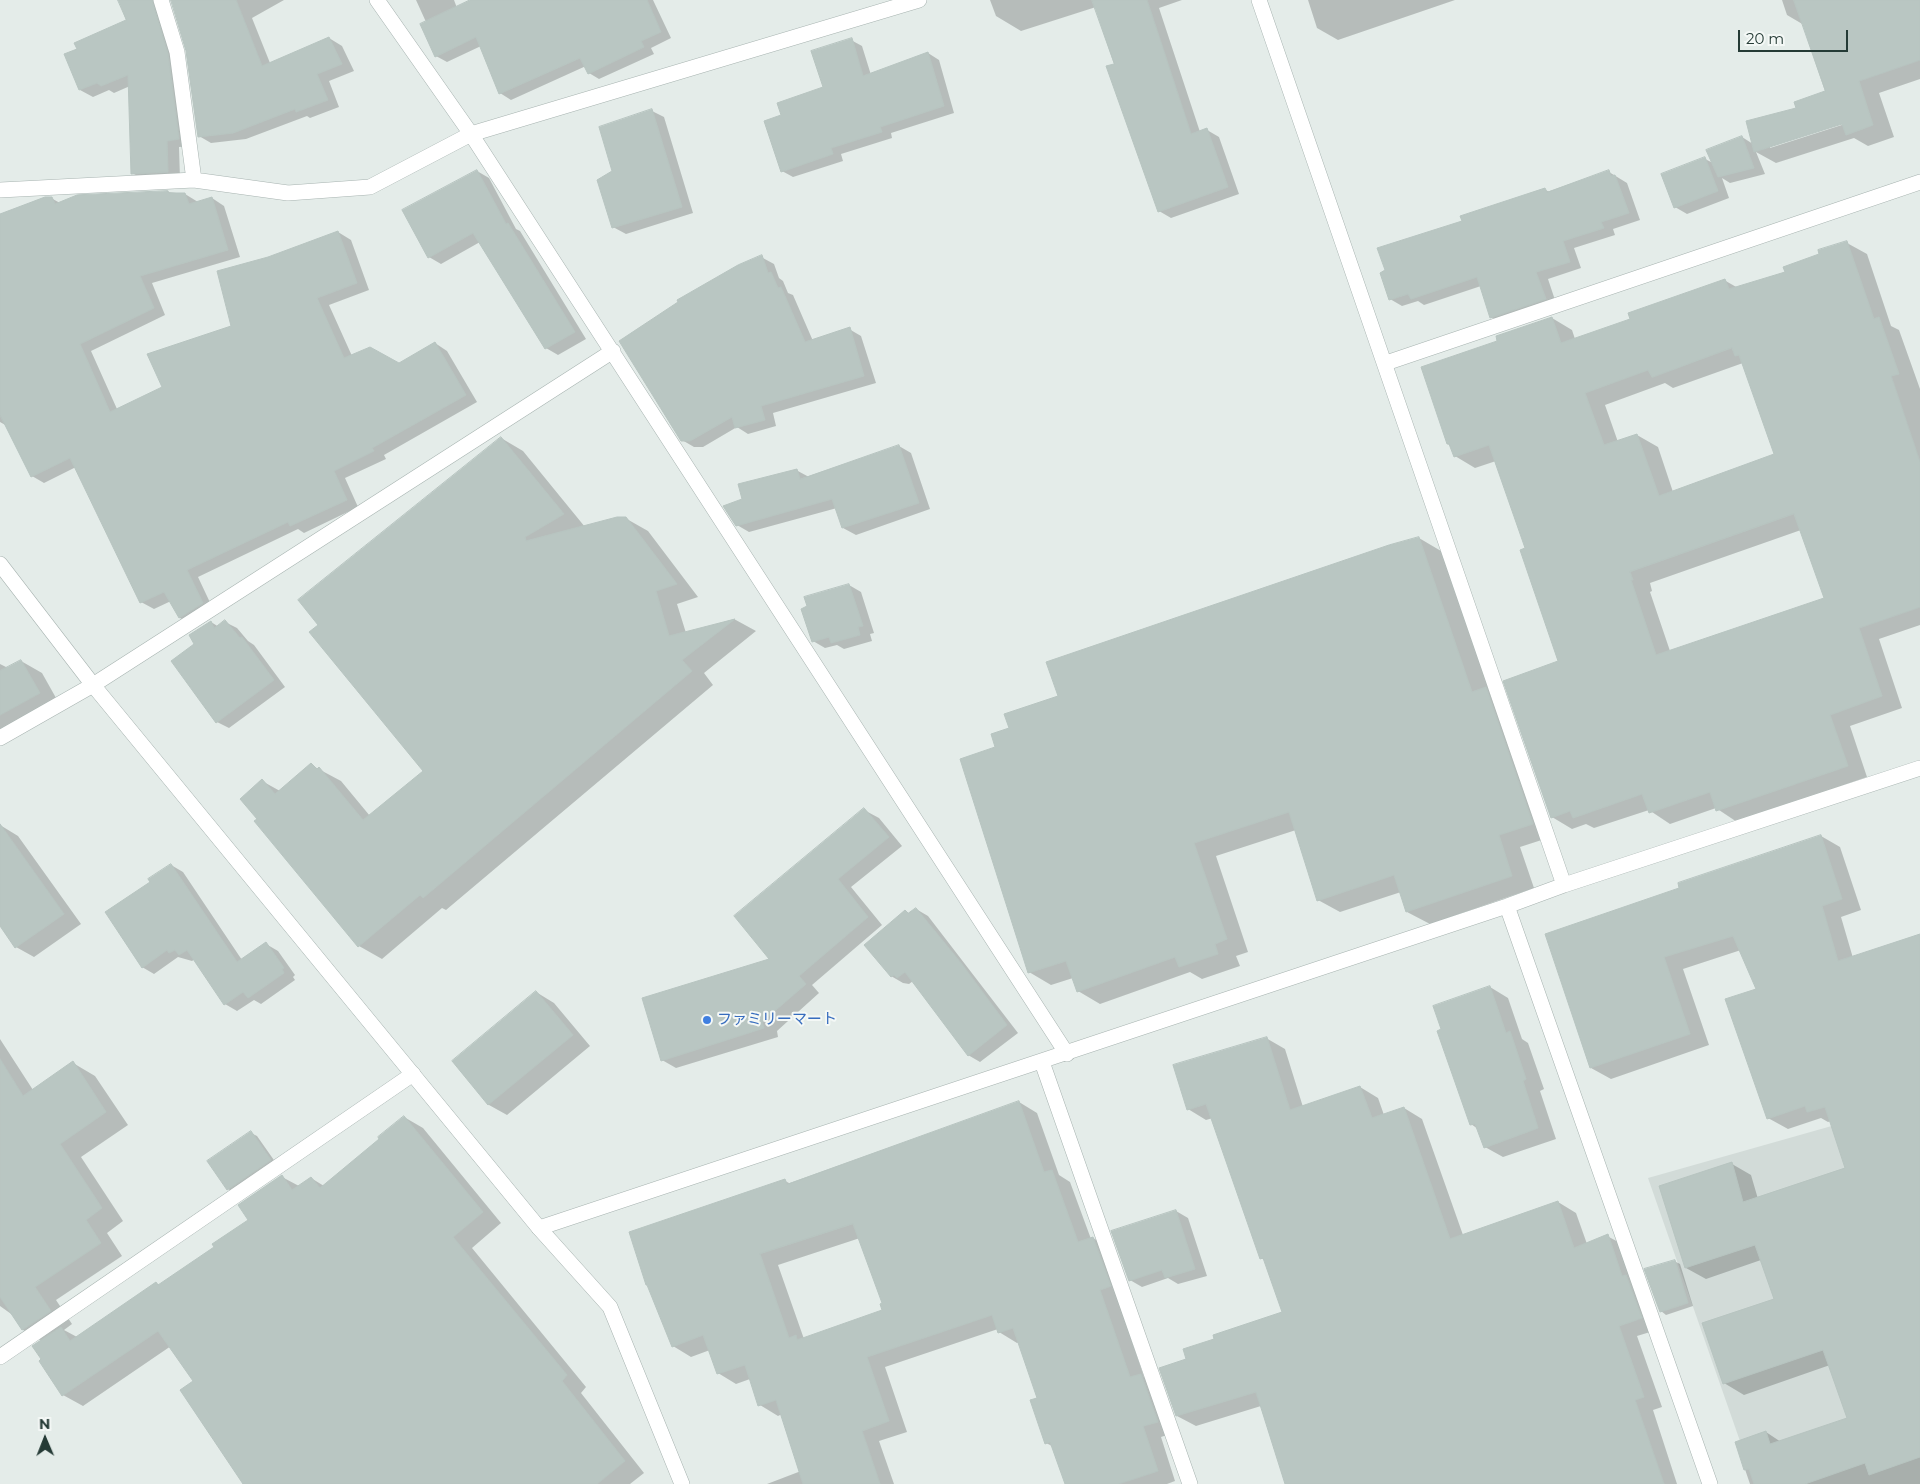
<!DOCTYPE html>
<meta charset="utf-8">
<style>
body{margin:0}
#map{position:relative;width:1920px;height:1484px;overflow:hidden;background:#e4ece9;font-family:Montserrat,sans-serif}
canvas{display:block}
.north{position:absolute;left:20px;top:1414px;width:50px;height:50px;-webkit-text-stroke:4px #f4f8f6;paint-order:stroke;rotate:359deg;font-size:14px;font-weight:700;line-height:20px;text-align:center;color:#253b36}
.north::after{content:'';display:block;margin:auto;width:18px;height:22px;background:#253b36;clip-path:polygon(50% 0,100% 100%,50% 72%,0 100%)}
.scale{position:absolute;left:1738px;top:30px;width:110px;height:22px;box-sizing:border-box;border:2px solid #253b36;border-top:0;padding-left:6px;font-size:15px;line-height:18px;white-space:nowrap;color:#253b36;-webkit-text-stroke:4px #f4f8f6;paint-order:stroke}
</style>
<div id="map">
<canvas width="1920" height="1484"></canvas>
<div class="north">N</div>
<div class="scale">20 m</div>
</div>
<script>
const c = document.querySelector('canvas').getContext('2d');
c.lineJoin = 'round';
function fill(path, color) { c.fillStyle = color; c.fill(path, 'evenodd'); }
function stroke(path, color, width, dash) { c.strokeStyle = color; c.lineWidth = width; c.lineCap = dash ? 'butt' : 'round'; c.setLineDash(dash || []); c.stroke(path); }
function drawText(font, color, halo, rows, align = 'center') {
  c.font = font + ' Montserrat,"Noto Sans JP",sans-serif'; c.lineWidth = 4; c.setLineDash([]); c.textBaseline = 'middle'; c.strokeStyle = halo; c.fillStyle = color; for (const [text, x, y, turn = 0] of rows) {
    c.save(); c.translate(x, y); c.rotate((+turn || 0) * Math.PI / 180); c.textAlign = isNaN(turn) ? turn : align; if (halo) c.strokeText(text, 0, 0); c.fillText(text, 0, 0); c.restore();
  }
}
fill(new Path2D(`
 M1920 1101V1484H1755L1648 1178Z`), '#d2dbd8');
fill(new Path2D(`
 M119 0H168L191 146 179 147 180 179 145 180 132 173 130 86 114 93 109 90 93 97 80 90 66 55 128 21Z
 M172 0H284L252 18 270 63 329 38 342 46 354 71 329 81 339 107 310 118 307 116 246 139 211 143 199 136 187 49Z
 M416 0H454L457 8 473 0H653L671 38 651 48 654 54 599 79 589 73 586 66 511 100 500 93 481 46 447 62 436 56 426 22Z
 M990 0H1182L1159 8 1200 132 1207 130 1219 137 1239 194 1171 218 1159 211 1116 64 1096 7 1021 31 996 16Z
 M1308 0H1455L1338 40 1317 28Z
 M1782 0H1920V79L1879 93 1894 137 1868 146 1854 138 1776 163 1756 152 1765 174 1730 183 1722 178 1729 198 1687 214 1675 207 1705 159 1713 163 1742 137 1753 144 1797 108 1827 92 1804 25 1787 15ZM1847 120 1848 123 1770 148V145Z
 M851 40 862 46 871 75 928 53 939 60 954 113 891 133 892 138 841 154 843 161 793 177 782 171V116L824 88Z
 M652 111 664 117 693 213 626 234 613 227V171Z
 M477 171 489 178 516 229 520 231 586 339 558 355 546 348 480 242 441 264 429 257Z
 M1609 172 1627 183 1640 220 1613 229 1615 235 1574 248 1581 268 1548 279 1557 306 1503 324 1491 317 1481 286 1424 305 1418 301 1402 306 1390 299 1463 221 1545 190 1550 192Z
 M168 192 185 194 198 202 212 198 224 206 240 257 152 283 165 315 91 351 117 409 164 387 232 327 268 258 338 232 351 240 369 290 329 305 352 356 399 364 435 343 447 351 477 402 384 455 386 459 345 478 358 507 304 533 298 529 198 577 214 611 193 625 180 618 171 601 154 609 141 602 76 467 44 483 32 476 7 426 0 422V215L51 198 60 203Z
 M1847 243 1867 254 1891 326 1899 330 1920 389V625L1879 639 1902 708 1850 726 1867 777 1737 822 1716 808 1670 824 1649 810 1594 828 1586 824 1572 829 1552 817 1560 662 1527 549 1496 461 1475 468 1455 456 1451 446 1448 444 1499 342 1552 318 1572 330 1575 339 1632 319 1724 280 1738 288 1786 272ZM1743 363 1775 455 1673 492 1658 447 1637 435 1618 442 1605 405 1665 383 1673 388ZM1801 530 1826 599 1670 651 1650 592 1652 591 1650 583Z
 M761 257 774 264 779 278 783 281 788 293 793 295 813 341 849 329 861 336 876 383 773 413 776 426 748 434 737 427 703 447H694L682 440Z
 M501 438 523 451 585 527 625 518 648 531 698 597 677 604 686 633 734 619 756 631 704 673 713 685 446 910 442 908 382 959 359 946 259 819 262 781 280 791 311 765 341 781 370 816 425 771 319 625Z
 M899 446 911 453 930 509 856 535 843 528 837 508 749 532 737 525 796 470 809 477Z
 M1419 538 1441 551 1489 690 1508 701 1554 836 1520 847 1534 888 1430 924 1407 912 1401 892 1340 912 1318 900 1296 830 1216 856 1248 952 1236 956 1240 966 1202 979 1190 972 1100 1004 1078 991 1073 978 1051 985 1029 972 997 748 1011 728 1059 696Z
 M849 585 861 592 874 633 870 634 872 641 844 649 837 645 825 648 813 641Z
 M211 622 219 627 225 622 237 628 248 641 254 645 285 687 229 728 217 722 196 644Z
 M21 661 42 673 60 705 0 744V664L8 668Z
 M864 810 879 818 902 846 851 887 882 925 812 985 819 993 777 1031 778 1037 676 1068 662 1060 771 959Z
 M0 825 18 836 81 924 34 957 16 947 0 924Z
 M1821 836 1840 847 1861 910 1841 917 1853 958 1920 936V1484H1750L1736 1443 1766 1432 1781 1442 1849 1419 1830 1365 1744 1395 1724 1383 1775 1300 1761 1260 1706 1279 1686 1268 1732 1164 1751 1175 1758 1199 1847 1169 1831 1121 1828 1122 1821 1118 1788 1129 1768 1118 1758 989 1741 950 1683 969 1709 1045 1611 1079 1591 1068 1681 889Z
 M171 865 183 872 242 960 266 944 278 951 295 975 293 977 295 980 261 1004 254 1000 237 1011 225 1004 195 959 192 961 178 957 154 974 142 967 151 883Z
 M916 909 928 916 1018 1033 980 1062 968 1055 913 981 909 984 903 983 891 976 909 914Z
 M1490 987 1508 998 1522 1039 1528 1043 1544 1089 1540 1091 1556 1139 1503 1157 1485 1147 1478 1129 1471 1124Z
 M536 992 554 1003 590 1046 507 1115 489 1105 453 1062Z
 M1266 1038 1285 1049 1303 1107 1360 1087 1378 1098 1384 1115 1404 1108 1422 1119 1463 1235 1558 1202 1576 1213 1587 1244 1607 1236 1626 1246 1660 1329 1637 1336 1662 1407 1653 1410 1677 1484H1286L1261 1406 1196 1426 1177 1416 1188 1360 1215 1340 1283 1313 1266 1261 1261 1258 1213 1118 1206 1120 1188 1109Z
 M0 1039 33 1090 73 1063 95 1076 128 1125 81 1157 123 1221 107 1233 122 1256 56 1300 72 1324 64 1330 77 1337 156 1283 160 1285 216 1247 249 1220 282 1177 299 1186 311 1178 324 1186 381 1140 404 1117 423 1128 501 1223 472 1248 586 1387 581 1393 644 1473 630 1484H245L195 1382 171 1346 83 1406 63 1395 42 1341 23 1330 14 1316 0 1306Z
 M1019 1102 1037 1113 1059 1175 1070 1182 1091 1239 1093 1238 1112 1249 1118 1300 1144 1377 1160 1386 1176 1432 1161 1437 1175 1481 1167 1484H1067L1054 1447 1046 1443 1039 1398 1020 1342 1017 1343 999 1332 998 1329 885 1367 907 1432 879 1441 894 1484H767L801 1471 782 1414 778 1416 760 1405 750 1379 736 1384 718 1373 710 1350 691 1357 673 1346 785 1181 791 1184ZM860 1238 884 1304 883 1311 804 1339 778 1265Z
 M251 1133 257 1136 276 1163 233 1192 228 1189Z
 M1176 1211 1188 1218 1207 1276 1178 1284 1168 1278 1142 1287 1130 1280Z
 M1674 1261 1680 1264 1693 1306 1666 1315 1661 1311Z`), '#0003');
const building = new Path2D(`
 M118 0H152L168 54 179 139 167 141 168 172 131 174 128 75 101 86 97 83 79 90 64 54 77 49 74 43 126 20Z
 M171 0H236L262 66 329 37 342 64 317 74 328 100 296 112 295 109 233 133 198 137 186 51Z
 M470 0H647L661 32 641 41 644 47 588 74 580 58 499 94 476 37 435 57 420 24Z
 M1092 0H1147L1191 134 1207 128 1228 187 1158 212 1106 66 1114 64Z
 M1794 0H1920V60L1859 81 1873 125 1846 135 1842 124 1754 152 1746 121 1796 108 1794 102 1825 91Z
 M852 38 863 76 928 52 944 106 880 127 882 132 831 148 833 154 781 172 764 121 781 115 777 103 823 87 811 51Z
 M652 109 682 207 612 228 597 180 612 171 599 127Z
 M1742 136 1754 168 1718 177 1706 150Z
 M1705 157 1718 191 1674 208 1661 174Z
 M477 170 506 224 508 223 575 332 545 349 473 233 428 258 402 210Z
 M1609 170 1611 176 1615 175 1629 213 1601 222 1604 228 1563 241 1570 262 1536 272 1546 299 1490 318 1477 277 1411 299 1408 294 1389 300 1380 273 1385 270 1377 248 1462 221 1460 216 1545 188 1547 192Z
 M168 191 169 193H185L189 204 212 197 228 250 140 276 154 308 80 344 110 412 162 387 147 354 231 326 217 271 268 257 338 231 357 283 317 298 344 358 370 347 399 363 435 342 466 395 372 448 374 451 334 471 347 500 290 526 288 522 187 570 203 603 179 618 164 592 140 603 70 458 31 477 0 415V214L45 197H52L55 204 77 195Z
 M1847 241 1874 319 1879 317 1899 374 1891 376 1920 462V607L1859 628 1882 696 1830 715 1848 766 1716 811 1710 792 1649 813 1642 794 1573 818 1570 811 1551 818 1503 681 1558 661 1520 550 1525 548 1489 445 1454 457 1449 444H1447L1421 367 1497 341 1496 336 1552 317 1561 343 1630 319 1628 313 1725 279 1729 289 1785 272 1783 267 1819 254 1818 250ZM1732 348 1735 356 1739 355 1774 454 1659 496 1637 434 1604 445 1585 393 1648 370 1652 377ZM1794 514 1824 598 1656 655 1631 580H1633L1630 572Z
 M762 255 768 273 771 272 778 288 781 287 805 342 850 327 864 376 761 406 765 420 735 428 732 417 690 441H681L619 341 678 302 677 300 738 265Z
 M501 437 564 514 525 537 526 541 617 517H626L677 584 656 591 669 636 735 619 682 660 692 671 423 898 420 895 358 947 254 821 257 819 240 799 262 779 275 794 311 763 317 769 319 767 363 820 423 771 309 632 318 625 298 600Z
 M899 445 919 503 842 528 832 499 736 526 723 506 742 499 738 484 797 469 800 479Z
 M1419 537 1472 692 1486 687 1533 824 1499 835 1512 876 1406 912 1394 875 1317 901 1289 812 1194 843 1227 939 1215 944 1218 954 1179 967 1175 957 1077 992 1066 961 1028 973 960 759 995 747 991 734 1009 728 1004 714 1058 696 1046 662 1389 545Z
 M849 584 863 626 858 627 860 635 831 643 829 637 812 642 801 609 807 606 804 597Z
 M225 620 240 638 242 637 274 680 216 723 171 661 194 644 189 635 211 621 214 628Z
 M21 660 40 693 0 715V671Z
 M864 808 889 837 838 879 868 917 799 976 806 984 762 1022 764 1028 661 1061 642 998 769 959 734 916Z
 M0 824 64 914 15 948 0 926Z
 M1821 835 1842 899 1822 906 1838 961 1920 934V1457L1869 1475 1865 1463 1805 1484H1754L1749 1469 1744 1470 1735 1442 1766 1431 1770 1444 1847 1418 1823 1350 1723 1384 1702 1323 1774 1299 1755 1245 1685 1268 1659 1186 1732 1162 1743 1202 1845 1168 1825 1107 1807 1112 1805 1106 1767 1119 1725 999 1756 989 1733 936 1664 957 1690 1034 1590 1068 1545 934 1679 888 1678 883Z
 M171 864 237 962 266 942 284 968 282 969 284 973 248 998 243 992 224 1005 187 950 179 955 175 950 169 953 167 950 142 968 105 912 150 882 148 879Z
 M916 908 961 963 1007 1025 968 1056 905 972 897 978 894 975 891 977 864 945 905 910 908 913Z
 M1490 986 1506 1033 1510 1031 1526 1079 1523 1081 1538 1128 1484 1148 1475 1124 1470 1125 1437 1031 1441 1029 1433 1006Z
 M536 991 573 1035 488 1105 452 1061Z
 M1267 1037 1290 1110 1360 1086 1372 1118 1404 1107 1450 1239 1558 1201 1574 1248 1608 1234 1622 1276 1626 1275 1642 1318 1619 1326 1644 1397 1635 1400 1664 1484H1285L1256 1392 1176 1416 1159 1368 1186 1359 1183 1349 1214 1339 1213 1335 1282 1312 1263 1258 1260 1259 1206 1104 1187 1110 1173 1065Z
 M0 1059 23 1096 73 1061 106 1112 60 1144 102 1208 86 1220 101 1243 35 1287 51 1311 22 1330 0 1297Z
 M1019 1101 1044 1172 1052 1170 1078 1242 1093 1237 1111 1286 1100 1290 1130 1377 1141 1374 1158 1422 1143 1426 1158 1471 1118 1484H1065L1050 1442 1045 1444 1030 1400 1037 1398 1013 1328 998 1333 992 1315 867 1357 889 1421 862 1431 880 1484H803L776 1400 758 1406 745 1365 717 1374 703 1335 672 1347 647 1285H646L629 1232 785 1179 787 1184ZM853 1224 882 1303 880 1304 882 1310 797 1340 796 1335 789 1338 760 1254Z
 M404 1116 483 1212 453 1237 567 1375 562 1381 625 1461 597 1484H243L180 1390 193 1381 158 1331 62 1396 39 1361 41 1359 32 1346 61 1327 70 1341 156 1282 158 1285 214 1247 212 1244 248 1220 238 1205 282 1175 292 1190 311 1177 320 1188 379 1139 378 1137Z
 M251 1131 271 1160 227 1190 207 1161Z
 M1176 1210 1195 1269 1165 1278 1162 1270 1129 1281 1111 1231Z
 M1675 1260 1688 1303 1660 1312 1644 1269Z`);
fill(building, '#b9c6c2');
stroke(building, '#b7c4c0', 1);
const minor = new Path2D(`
 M161 0 177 52 194 180
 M377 0 471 134 1067 1054
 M1259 0 1564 885
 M0 190 194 180 288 193 370 187 471 134 919 0
 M1386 363 1920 182
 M0 738 93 685 613 351
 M1507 906 1710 1484
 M1042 1062 1190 1484
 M539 1228 1507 906 1564 885 1920 768
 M0 1357 413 1074`);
const tertiary = new Path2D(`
 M0 564 93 685 539 1228 610 1307 682 1484`);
stroke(minor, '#a7b3b0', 16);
stroke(tertiary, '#a7b3b0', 16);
stroke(minor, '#fff', 15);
stroke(tertiary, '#fff', 15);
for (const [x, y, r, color] of [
 [707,1020,5,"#3f7fe0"]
]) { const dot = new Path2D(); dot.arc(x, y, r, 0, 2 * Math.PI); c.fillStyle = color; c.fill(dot); stroke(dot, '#f4f8f6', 2); }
drawText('15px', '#366cbe', '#f4f8f6', [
 ["ファミリーマート",717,1020]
], 'left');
</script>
